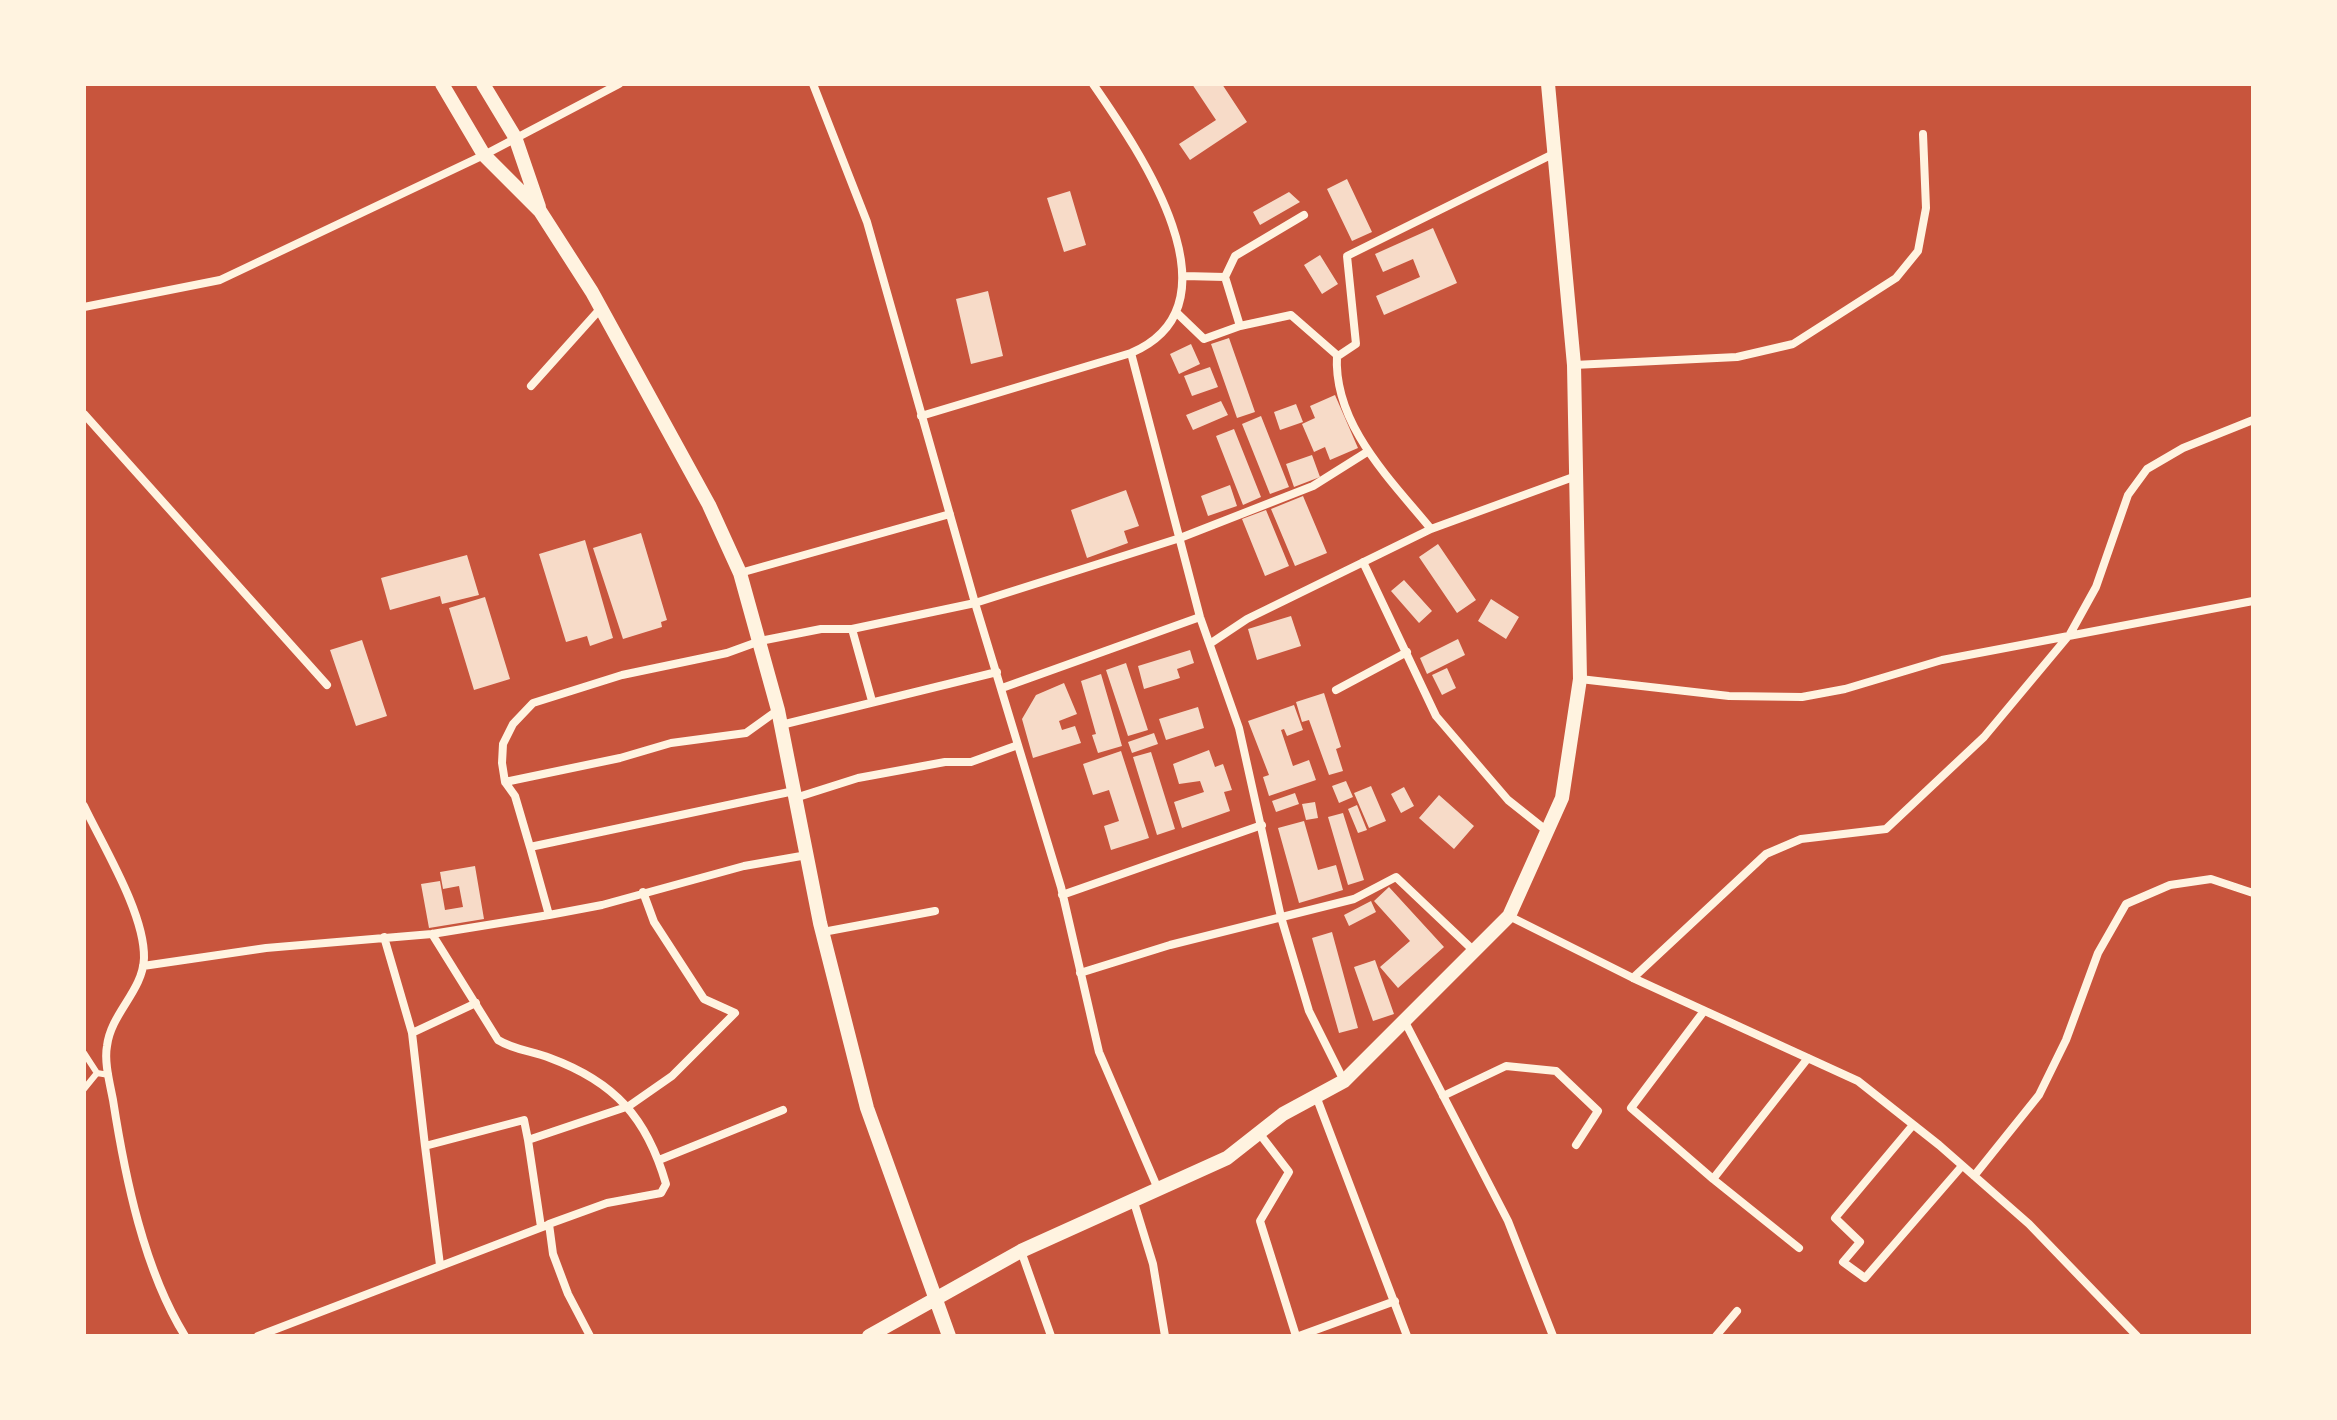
<!DOCTYPE html>
<style>
body{margin:0}
#map{position:relative;width:2337px;height:1420px;overflow:hidden;background:#c8553d;font-family:Georgia,serif}
canvas{display:block}
.frame{position:absolute;inset:0;border:86px solid #fff3e0;pointer-events:none}
</style>
<div id="map">
<canvas width="2337" height="1420"></canvas>
<div class="frame"></div>
</div>
<script>
const c = document.querySelector('canvas').getContext('2d');
c.lineJoin = 'round';
function fill(path, color) { c.fillStyle = color; c.fill(path, 'evenodd'); }
function stroke(path, color, width, dash) { c.strokeStyle = color; c.lineWidth = width; c.lineCap = dash ? 'butt' : 'round'; c.setLineDash(dash || []); c.stroke(path); }
fill(new Path2D(`
 M1192 84H1222L1247 122 1190 160 1179 144 1216 120Z
 M1347 179 1372 232 1352 241 1327 189Z
 M1070 191 1086 245 1064 252 1047 198Z
 M1289 192 1300 202 1260 225 1253 212Z
 M1433 228 1457 283 1384 315 1376 296 1420 277 1413 259 1383 272 1375 254Z
 M1320 255 1338 284 1322 294 1304 265Z
 M988 291 1003 356 971 364 956 299Z
 M1229 338 1255 412 1237 418 1211 344Z
 M1191 344 1200 364 1179 374 1170 354Z
 M1210 367 1218 387 1192 396 1184 376Z
 M1335 395 1358 448 1330 460 1325 447 1314 452 1302 424 1315 418 1310 406Z
 M1221 401 1228 415 1193 430 1186 415Z
 M1296 404 1303 422 1280 430 1274 412Z
 M1261 416 1289 487 1270 494 1242 424Z
 M1234 429 1261 497 1243 505 1216 436Z
 M1312 455 1320 477 1294 487 1286 464Z
 M1230 485 1237 506 1208 516 1201 496Z
 M1126 490 1139 526 1124 531 1128 543 1087 558 1071 510Z
 M1303 496 1327 553 1295 566 1271 509Z
 M1266 510 1289 566 1265 576 1242 519Z
 M641 533 667 620 661 622 662 627 623 639 593 548Z
 M585 540 613 638 590 646 587 636 566 642 539 554Z
 M1438 544 1476 600 1457 613 1419 557Z
 M467 555 479 595 442 604 440 596 390 610 381 578Z
 M1404 580 1432 611 1419 623 1391 591Z
 M485 597 510 679 474 690 449 608Z
 M1491 599 1519 617 1506 639 1478 621Z
 M1291 616 1301 646 1257 660 1248 629Z
 M1458 639 1465 655 1427 674 1420 658Z
 M362 640 387 716 356 726 330 650Z
 M1190 650 1194 663 1177 669 1180 678 1144 689 1138 666Z
 M1126 663 1148 730 1128 736 1106 670Z
 M1447 668 1456 688 1442 695 1432 675Z
 M1101 674 1122 746 1098 753 1092 735 1096 734 1081 681Z
 M1064 683 1077 714 1059 721 1062 730 1075 726 1081 743 1033 758 1022 719 1036 695Z
 M1324 693 1341 747 1336 749 1343 771 1329 775 1309 720 1302 722 1296 702Z
 M1294 705 1303 730 1287 736 1284 729 1281 730 1293 766 1309 760 1316 780 1269 796 1263 777 1269 775 1248 721Z
 M1198 707 1204 728 1166 740 1159 719Z
 M1154 733 1158 744 1132 753 1128 742Z
 M1209 750 1215 767 1223 764 1232 790 1224 792 1230 811 1182 828 1174 802 1204 792 1200 781 1179 784 1173 764Z
 M1121 751 1149 838 1111 850 1104 826 1119 821 1109 790 1093 795 1083 764Z
 M1151 752 1175 829 1157 835 1133 757Z
 M1346 781 1353 797 1339 803 1332 786Z
 M1371 786 1386 821 1369 828 1354 793Z
 M1404 787 1414 806 1401 813 1391 794Z
 M1295 793 1299 804 1276 812 1272 801Z
 M1439 795 1474 826 1454 849 1419 818Z
 M1315 802 1318 818 1306 820 1302 804Z
 M1357 805 1367 830 1358 833 1348 809Z
 M1343 813 1364 880 1348 885 1328 817Z
 M1304 821 1318 870 1336 865 1343 890 1299 903 1278 828Z
 M475 866 484 919 429 928 421 884 440 881 445 910 463 907 459 886 443 889 440 872Z
 M1389 887 1444 947 1398 988 1380 967 1410 941 1374 901Z
 M1371 901 1376 912 1349 926 1344 915Z
 M1332 932 1358 1028 1339 1033 1312 938Z
 M1375 960 1394 1014 1373 1021 1354 967Z`), '#f7dbc8');
stroke(new Path2D(`
 M84 1053 97 1073 109 1075
 M84 1089 97 1073`), '#fff3e0', 6);
stroke(new Path2D(`
 M813 84 867 222 975 603 1061 887 1099 1052 1158 1189
 M1184 276 1225 277 1235 256 1304 215
 M84 307 220 280 484 155 619 84
 M1177 313 1204 339 1240 326 1225 277
 M1240 326 1291 315 1338 356 1356 344 1347 256 1555 153
 M1131 353 1200 617 1239 728 1281 917 1309 1011 1344 1081
 M1337 355C1333 424 1390 479 1431 529L1576 476
 M1574 365 1737 357 1793 344 1896 278 1918 251 1926 208 1923 134
 M531 386 601 308
 M84 414 327 685
 M921 416 1131 353C1246 304 1138 149 1093 84
 M1363 562 1436 716 1508 800 1547 831
 M740 573 950 514
 M852 629 872 701
 M1211 643 1247 619 1431 529
 M1580 679 1729 696 1802 697 1845 689 1942 660 2253 601
 M1002 688 1200 617
 M1336 690 1407 652
 M781 725 997 672
 M505 782 620 758 671 743 746 733 778 710
 M794 791 530 847 515 796 505 782 502 763 503 744 513 724 533 703 622 675 727 653 760 641 821 629H852L975 603 1180 538 1313 486 1367 452
 M795 798 858 778 945 762H971L1018 745
 M84 806C103 846 145 914 144 958 143 991 111 1013 107 1046 104 1062 110 1084 113 1100 125 1177 144 1270 185 1336
 M530 847 549 915
 M1062 895 1262 825
 M1509 916 1633 978 1858 1081 1939 1145 2029 1224 2137 1336
 M823 932 935 911
 M432 934 498 1040C514 1050 532 1051 550 1058 615 1082 647 1118 666 1184L661 1193 607 1203 549 1224 553 1254 568 1294 590 1336
 M384 937 412 1033 476 1003
 M143 966 266 948 432 934 549 915 602 905 744 866 807 855
 M1080 973 1170 945 1354 899 1396 877 1473 950
 M1633 978 1766 854 1801 839 1886 829 1984 737 2070 634 2096 587 2128 495 2147 469 2183 448 2253 420
 M1704 1011 1631 1108 1713 1179 1808 1058
 M1405 1022 1508 1221 1553 1336
 M412 1033 425 1146
 M1316 1096 1407 1336
 M1443 1096 1506 1066 1556 1071 1598 1111 1576 1145
 M1913 1125 1835 1218 1860 1242 1843 1262 1865 1278 1962 1166
 M1259 1133 1289 1172 1260 1221 1296 1336
 M659 1160 783 1110
 M1974 1176 2039 1095 2066 1040 2098 953 2126 904 2170 885 2211 879 2253 893
 M1713 1179 1799 1248
 M1133 1199 1153 1264 1165 1336
 M541 1227 528 1140 629 1106 672 1076 735 1013 704 999 654 922 643 892
 M1021 1251 1051 1336
 M440 1265 425 1146 524 1120 528 1140
 M258 1336 545 1226
 M1299 1336 1395 1301
 M1716 1336 1737 1311`), '#fff3e0', 8);
stroke(new Path2D(`
 M442 84 484 155 540 211 592 292 709 505 740 573 778 710 820 923 867 1108 949 1336
 M483 84 515 137 539 207
 M869 1336 1021 1251 1227 1158 1283 1114 1344 1081 1509 916 1562 798 1580 679 1574 365 1548 84`), '#fff3e0', 14);
</script>
